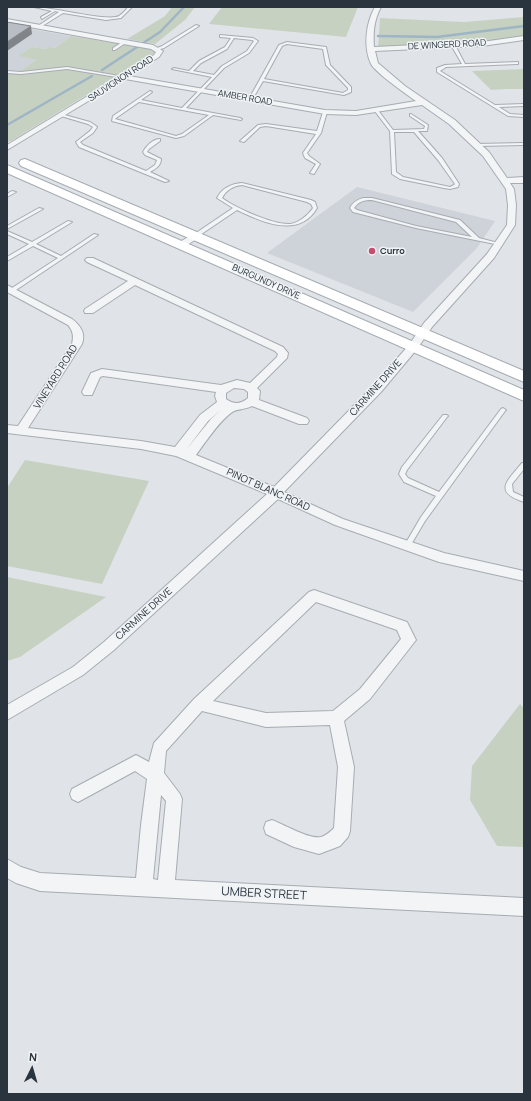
<!DOCTYPE html>
<style>
body{margin:0}
#map{position:relative;width:531px;height:1101px;overflow:hidden;background:#e0e4e8;font-family:Manrope,sans-serif}
canvas{display:block}
.frame{position:absolute;inset:0;border:8px solid #2a343e;pointer-events:none}
.north{position:absolute;left:12px;top:1049px;width:40px;height:40px;-webkit-text-stroke:3px #eff3f5;paint-order:stroke;rotate:5deg;font-size:11px;font-weight:700;line-height:16px;text-align:center;color:#2a343e}
.north::after{content:'';display:block;margin:auto;width:14px;height:18px;background:#2a343e;clip-path:polygon(50% 0,100% 100%,50% 72%,0 100%)}
</style>
<div id="map">
<canvas width="531" height="1101"></canvas>
<div class="frame"></div>
<div class="north">N</div>
</div>
<script>
const c = document.querySelector('canvas').getContext('2d');
c.lineJoin = 'round';
function fill(path, color) { c.fillStyle = color; c.fill(path, 'evenodd'); }
function stroke(path, color, width, dash) { c.strokeStyle = color; c.lineWidth = width; c.lineCap = dash ? 'butt' : 'round'; c.setLineDash(dash || []); c.stroke(path); }
function drawText(font, color, halo, rows, align = 'center') {
  c.font = font + ' Manrope,sans-serif'; c.lineWidth = 3; c.setLineDash([]); c.textBaseline = 'middle'; c.strokeStyle = halo; c.fillStyle = color; for (const [text, x, y, turn = 0] of rows) {
    c.save(); c.translate(x, y); c.rotate((+turn || 0) * Math.PI / 180); c.textAlign = isNaN(turn) ? turn : align; if (halo) c.strokeText(text, 0, 0); c.fillText(text, 0, 0); c.restore();
  }
}
fill(new Path2D(`
 M7 25 71 36 55 48 50 47 46 49 32 47 19 56 36 60 21 70 7 72Z
 M357 187 495 221 477 248 413 312 267 253Z`), '#ced3da');
fill(new Path2D(`
 M172 7H195L185 20 155 44 127 39 165 16Z
 M222 7H358L346 37 209 24Z
 M524 17V38L496 43 378 49 380 18 464 22Z
 M71 36 151 49 155 51V53L11 141 7 142V72L21 70 36 60 18 56 32 47 46 49 49 47 55 48Z
 M524 69V89H507L491 90 472 71Z
 M25 460 149 481 102 584 7 566V488Z
 M7 577 106 597 20 657 7 661Z
 M520 704 524 708V847L497 846 470 800 472 766Z`), '#c7d1c2');
stroke(new Path2D(`
 M378 36 437 37 524 26
 M102 70 160 32 184 7
 M7 125 92 76`), '#9eb5c5', 2.5);
const lane = new Path2D(`
 M34 7C52 7 108 22 119 16 122 14 126 10 128 7H132L121 18 106 20 63 13 39 28 38 26 59 12 55 11 42 19 41 17 52 11Z
 M196 25 199 26 164 48 157 50 155 49 162 46Z
 M220 35 253 38 258 41 249 53 224 68 186 108 240 118 242 119 241 120 213 115 184 136 176 138 112 121 113 116 150 91 152 92 151 93 141 100 182 108 212 77 172 69 174 68 189 71 199 61 225 47 231 38 220 37ZM234 38 252 40 254 41 247 51 222 66 214 75 193 71 201 63 227 49ZM139 102 209 115 182 134 176 136 115 119 116 118Z
 M124 41 127 42 115 50H113V48Z
 M287 42 326 47 330 65 351 87V92L344 95 263 81 252 100H250L249 99 279 45ZM287 44 323 49 326 65 348 88V90L343 93 264 79 282 46Z
 M453 44 455 45 465 64 518 62V64H517L446 67 440 71 495 105 524 104V106L499 107 510 114 524 115V117L508 116 437 72V68L445 65 462 64 451 45Z
 M67 67 125 77 123 78 67 69 21 74 7 73V71L21 72Z
 M376 109H377L393 130 424 129 425 126 410 116V114H411L428 125 427 131H418L442 158 459 184 458 187 450 189 444 188 400 179 392 174 390 131 374 110ZM394 132H414L438 160 455 184 454 185 450 187 403 177 396 172Z
 M325 111 327 112 321 133 307 153 309 156 320 164 314 174 310 173 316 164 305 158 303 153 316 134 266 126 260 127 244 142 240 141 258 125 266 124 317 131 323 112Z
 M61 114 90 122 96 126 97 127 93 133 80 142 83 145 146 171 155 165 157 160 145 155 143 152C146 146 153 139 160 139V141L149 149 147 152 161 159C161 166 155 169 150 172L169 181 165 182 79 147 76 142 90 131 93 127 88 124 61 116Z
 M524 143V145L477 146 475 145 477 144Z
 M242 183 311 200 315 202 317 208C299 239 262 222 237 210L197 237H193V235L233 208 217 198C222 188 231 184 242 183ZM242 185 307 202 311 204 313 208C308 215 299 223 290 224 273 225 236 208 222 198 226 190 233 186 242 185Z
 M12 191 16 192 7 197V194Z
 M363 198H372L460 220 479 238 502 244 500 245 416 228 353 212 350 208C353 202 357 200 363 198ZM372 200 456 222 472 237 416 226 357 210 354 208C359 201 364 200 372 200Z
 M39 208 43 209 7 229V226Z
 M68 221 72 222 36 244 61 256 94 234 98 235 13 292H9V290L58 258 33 246 7 261V257L29 244 7 234V231L32 242Z
 M503 408 506 410 505 411 425 521 409 548H405L404 546 421 517 436 496 404 482 399 474 402 467 443 415H447L448 416 447 417 407 470 405 474 408 478 439 492 501 409Z
 M522 463H524V469L512 484 513 492 524 497V502C493 492 507 481 522 463Z`);
const street = new Path2D(`
 M375 7H381C374 20 373 32 374 47L482 42 524 36V40L482 46 375 51 378 63 405 86 455 120 489 152 507 178 524 177V183H510L514 189 516 205 515 225 494 258 432 327 417 349 381 392 284 492 343 519 444 553 524 571V581L439 562 335 525 278 499 114 650 83 675 7 720V705L73 667 104 642 267 494 176 456 141 449 7 433V425L18 426 72 344C74 336 73 331 68 325L7 292V285L72 319C80 325 86 333 82 344L28 428 141 441 175 447 200 415 217 402 215 396 216 392 103 376 100 377 92 395H84L82 392 91 373 102 369 221 385 237 380 250 383 277 357 278 354 275 351 135 285 93 313H85L84 311 85 309 128 281 87 262 85 260 87 258H93L283 347 288 353 287 358 257 388 260 391 259 400 307 418 309 421 307 424H299L252 406C247 409 239 409 234 411 221 418 205 443 196 455L274 487 373 386 409 345 424 323 487 254 507 225 508 205 506 189 483 156 449 124 422 105 356 115 325 114 125 79 7 150V145L114 80 126 72 154 55 156 52 151 49 7 23V19L153 45 163 51 159 57 129 76 325 110 356 111 416 101C407 95 375 72 371 64 363 46 366 23 375 7ZM234 388 244 389 248 392V398C241 404 234 405 226 399V393ZM222 409 211 419 186 450 208 421Z
 M195 233 200 236 198 238 184 247H178L176 245 178 243Z
 M314 590 407 622 416 640 370 699 344 721 354 767 350 831 348 837 340 846 319 854 294 847 266 834 264 828 266 822 272 820C283 824 310 840 321 837 327 835 330 832 334 828L338 767 330 725 266 727 202 711 166 751 164 773 180 794 182 799 175 880 524 898V916L40 891 16 883 7 878V859L21 867 40 873 136 878 141 825 147 779 135 771 78 802 72 799 70 794 72 789 136 755 149 762 154 743 194 699 309 592ZM316 602 397 630 401 639 360 689 333 711 266 713 213 701ZM161 795 166 801 158 880 153 879Z`);
const secondary = new Path2D(`
 M25 159 524 371V382L21 166 19 163 21 160Z
 M7 165 524 390V401L7 173Z`);
stroke(lane, '#a6acb2', 2);
stroke(street, '#a6acb2', 2);
stroke(secondary, '#a6acb2', 2);
fill(lane, '#f2f4f6');
fill(street, '#f2f4f6');
fill(secondary, '#fff');
fill(new Path2D(`
 M31 26 32 34 7 51V42Z`), '#818589');
const building = new Path2D(`
 M7 22 31 26 7 42Z`);
fill(building, '#b8bec4');
stroke(building, '#818589', 1);
for (const [x, y, r, color] of [
 [372,251,4,"#c34e6e"]
]) { const dot = new Path2D(); dot.arc(x, y, r, 0, 2 * Math.PI); c.fillStyle = color; c.fill(dot); stroke(dot, '#eff3f5', 1.5); }
drawText('9px', '#2a343e', '#eff3f5', [
 ["DE WINGERD ROAD",447,45,-3],
 ["SAUVIGNON ROAD",121,79,-33],
 ["AMBER ROAD",245,98,10],
 ["BURGUNDY DRIVE",266,282,24]
]);
drawText('bold 9px', '#2a343e', '#eff3f5', [
 ["Curro",380,251]
], 'left');
drawText('10px', '#2a343e', '#eff3f5', [
 ["VINEYARD ROAD",56,377,-58],
 ["CARMINE DRIVE",376,388,-48],
 ["PINOT BLANC ROAD",268,490,24],
 ["CARMINE DRIVE",144,614,-42]
]);
drawText('12px', '#2a343e', '#eff3f5', [
 ["UMBER STREET",264,894,3]
]);
</script>
